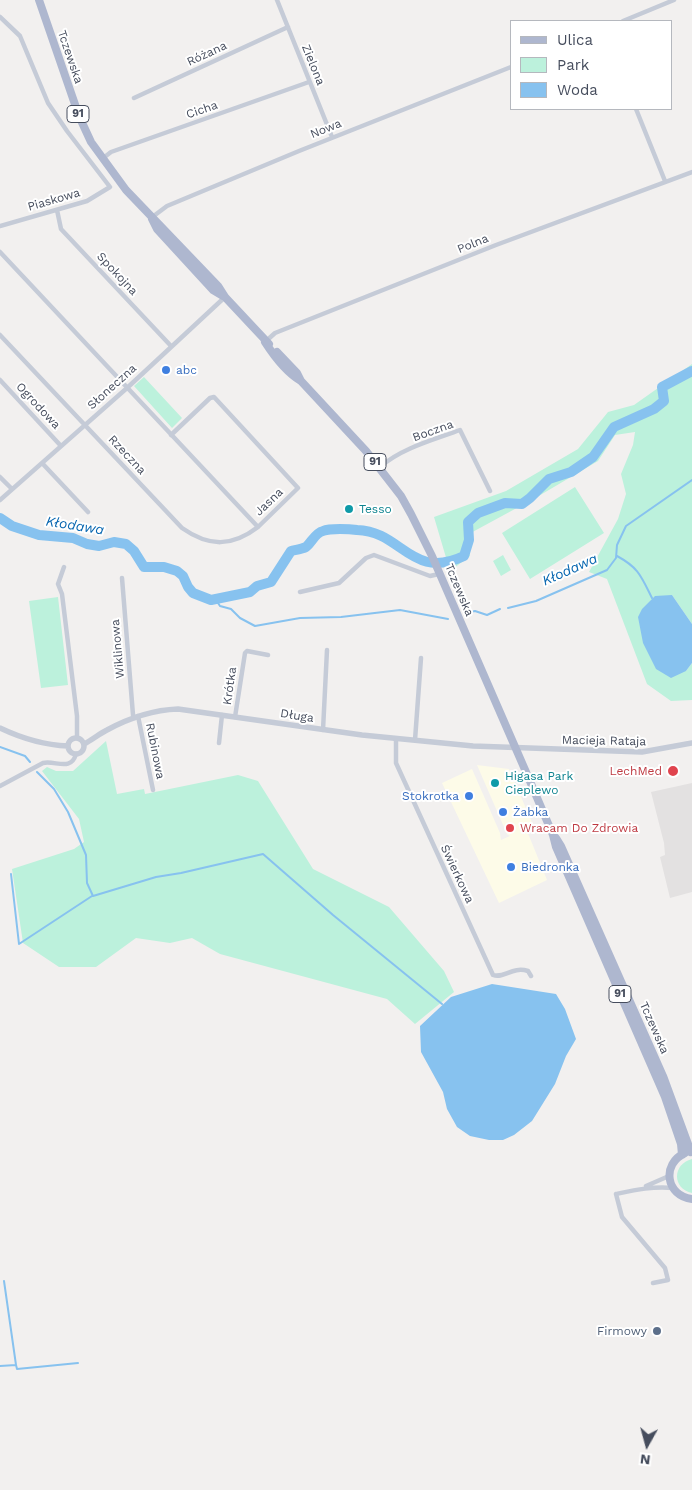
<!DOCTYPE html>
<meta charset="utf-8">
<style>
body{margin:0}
#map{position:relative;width:692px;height:1490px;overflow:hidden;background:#f2f0ef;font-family:"Work Sans",sans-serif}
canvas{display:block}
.legend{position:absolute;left:510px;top:20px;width:162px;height:90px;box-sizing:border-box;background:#fff;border:1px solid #b5b8be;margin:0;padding:6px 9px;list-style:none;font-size:15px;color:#464d5d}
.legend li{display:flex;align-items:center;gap:10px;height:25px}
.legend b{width:25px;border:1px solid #b5b8be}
.north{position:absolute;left:622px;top:1420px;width:50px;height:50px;-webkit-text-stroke:4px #fff;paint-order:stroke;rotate:187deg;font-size:14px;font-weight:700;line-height:20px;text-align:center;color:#464d5d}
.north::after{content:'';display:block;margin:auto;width:18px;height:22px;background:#464d5d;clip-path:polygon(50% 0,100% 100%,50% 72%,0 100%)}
</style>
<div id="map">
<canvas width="692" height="1490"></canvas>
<ul class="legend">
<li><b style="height:6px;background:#aeb7cf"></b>Ulica</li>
<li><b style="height:14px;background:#bcf1dc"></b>Park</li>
<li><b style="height:14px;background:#87c2ef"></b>Woda</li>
</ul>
<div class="north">N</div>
</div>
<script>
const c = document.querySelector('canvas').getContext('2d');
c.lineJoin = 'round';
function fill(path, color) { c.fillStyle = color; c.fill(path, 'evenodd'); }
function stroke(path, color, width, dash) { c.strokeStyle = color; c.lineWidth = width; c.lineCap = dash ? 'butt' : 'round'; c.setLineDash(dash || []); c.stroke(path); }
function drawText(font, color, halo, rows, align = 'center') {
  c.font = font + ' "Work Sans",sans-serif'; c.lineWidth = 4; c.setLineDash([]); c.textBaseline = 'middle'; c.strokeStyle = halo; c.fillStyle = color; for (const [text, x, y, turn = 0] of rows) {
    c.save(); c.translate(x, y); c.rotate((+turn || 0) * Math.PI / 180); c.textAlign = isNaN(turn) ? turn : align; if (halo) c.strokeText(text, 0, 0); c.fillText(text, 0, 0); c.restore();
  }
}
fill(new Path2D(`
 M477 765 509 769 534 827 527 831 547 880 499 903 442 783 472 769 500 833 501 840 510 836 507 834Z`), '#fdfbe8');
fill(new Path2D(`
 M692 783V892L670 898 660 857 665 855 664 843 651 792Z`), '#e3e1e1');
fill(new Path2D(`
 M692 364V624L672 595 686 671 692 663V700L671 701 647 684 607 579 589 572 618 519 626 494 621 474 633 445 635 432 615 435 598 461 537 497 467 535 470 556 450 571 434 517 506 491 578 449 608 412 634 405Z
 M144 377 182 418 172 428 134 386Z
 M575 487 604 533 530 579 502 533Z
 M503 555 511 570 501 576 493 561Z
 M58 597 68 685 41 688 29 601Z
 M106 741 117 794 144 789 145 794 238 775 258 781 313 869 389 907 444 971 454 992 415 1024 387 999 220 954 192 938 170 943 136 938 96 967H59L23 943 12 869 74 849 84 842 79 819 42 771 47 767 56 771H73Z
 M692 1159V1193C672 1189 672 1164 692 1159Z`), '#bcf1dc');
fill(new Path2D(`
 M672 595 692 624V663L686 671 671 678 656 669 643 643 638 617 642 609 655 596Z
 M492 984 556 994 565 1009 576 1039 566 1056 555 1084 532 1121 514 1135 503 1140H489L470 1136 457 1127 447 1109 443 1092 421 1052 420 1026 451 997Z`), '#87c2ef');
stroke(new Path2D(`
 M617 556C639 568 641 576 652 598
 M216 600 220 606 231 609 240 618 255 626 300 618 341 617 400 610 448 619
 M508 608 536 601 607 570 616 558 617 545 626 526 692 480
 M466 613 475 611 487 615 500 609
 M0 747 25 756 30 762
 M37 772 54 789 68 812 86 855 87 883 93 896 156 877 181 873 263 854 333 915 442 1004
 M11 874 19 944 92 896
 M4 1281 16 1365
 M0 1366 16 1365 17 1369 78 1363`), '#87c2ef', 2);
stroke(new Path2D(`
 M0 518 12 526 39 535 73 538 87 544 99 546 114 542 126 544 134 551 144 567H164L177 571 183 576 188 587 193 593 211 600 250 592 257 586 271 582 291 551C295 550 302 549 306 547 312 542 315 533 323 531 330 528 350 529 357 530 402 531 411 581 464 556L469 540 468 522 478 513 505 503 522 504 530 498 549 479 571 472 593 457 614 427 654 409 664 401 662 387 692 371`), '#87c2ef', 10);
stroke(new Path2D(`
 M277 0 332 137
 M0 17 20 36 48 103 67 131 110 187 87 201 0 226
 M623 21 674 0
 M134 98 288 27
 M636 109 665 181
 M102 159 111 152 309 82
 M57 210 61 229 171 346
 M151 218 167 206 299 151 511 67
 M0 252 258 527 298 488 214 397 210 398 171 435
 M0 335 182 528C209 547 232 547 258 527
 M265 342 275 333 496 245 692 172
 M0 380 61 446
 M42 463 88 512
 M380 467C402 448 433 440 460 430L490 491
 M0 477 12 489
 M0 500 127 388 225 297
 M64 567 58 584 62 594 77 716V738
 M122 578 133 715 135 718
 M300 592 339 583 366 558 374 555 430 576 439 574
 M138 716 153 790
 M235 717 245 653 247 651 268 655
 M323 730 327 650
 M396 739V763L493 975C504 979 512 966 528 971L531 976
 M415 740 421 658
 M219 743 222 715
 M0 786 43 763C55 760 71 772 76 754
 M646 1186 669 1176
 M653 1283 668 1280 665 1268 622 1217 616 1194C635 1190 653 1186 673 1188`), '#c5cbd7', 4.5);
stroke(new Path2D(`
 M0 728C23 739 43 745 68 746
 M68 746a8 8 0 1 1 16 0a8 8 0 1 1-16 0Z
 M84 744C92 740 99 734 107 730 129 718 153 710 178 709L362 735 473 746 642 752 692 743`), '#c5cbd7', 5.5);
stroke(new Path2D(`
 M39 0 79 116 91 142 126 190 218 286 225 297 269 344
 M152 219 157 229 213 290 223 296
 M265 342C274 356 286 372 301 381L366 451 401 496 411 514 432 556 526 772 553 835 556 847 665 1097 681 1144 682 1155
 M277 352 297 373 301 381
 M556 838 561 846 663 1076 691 1152
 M685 1153C661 1164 666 1196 692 1199`), '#aeb7cf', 8);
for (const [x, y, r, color] of [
 [166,370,5,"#3f7fe0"],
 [349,509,5,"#0f9aa8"],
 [673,771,6,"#e0444e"],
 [495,783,5,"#0f9aa8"],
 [469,796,5,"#3f7fe0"],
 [503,812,5,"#3f7fe0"],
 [510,828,5,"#e0444e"],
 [511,867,5,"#3f7fe0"],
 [657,1331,5,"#5c6f8a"]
]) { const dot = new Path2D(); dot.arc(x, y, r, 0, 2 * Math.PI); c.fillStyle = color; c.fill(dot); stroke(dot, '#fff', 2); }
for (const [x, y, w] of [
 [78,114,22],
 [375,462,22],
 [620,994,22]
]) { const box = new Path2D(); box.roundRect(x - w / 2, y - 8.5, w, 17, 4); c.fillStyle = '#fff'; c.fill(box); stroke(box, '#464d5d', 1); }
drawText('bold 11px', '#464d5d', null, [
 ["91",78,114],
 ["91",375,462],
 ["91",620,994]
]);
drawText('12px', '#464d5d', '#fff', [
 ["Różana",207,54,-25],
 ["Tczewska",70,57,71],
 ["Zielona",313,65,68],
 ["Cicha",202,110,-19],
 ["Nowa",326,129,-22],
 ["Piaskowa",54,200,-16],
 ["Polna",473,244,-22],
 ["Spokojna",117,274,47],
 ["Słoneczna",112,387,-42],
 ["Ogrodowa",38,406,47],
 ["Boczna",433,431,-20],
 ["Rzeczna",127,455,47],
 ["Jasna",269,502,-44],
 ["Tczewska",459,590,67],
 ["Wiklinowa",118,649,-95],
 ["Krótka",230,686,-82],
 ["Długa",297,716,9],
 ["Macieja Rataja",604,741,1],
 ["Rubinowa",155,751,79],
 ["Świerkowa",457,874,65],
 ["Tczewska",654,1028,66]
]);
drawText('12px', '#366cbe', '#fff', [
 ["abc",176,370],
 ["Stokrotka",459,796,"right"],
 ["Żabka",513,812],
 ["Biedronka",521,867]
], 'left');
drawText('12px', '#0d838f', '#fff', [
 ["Tesso",359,509],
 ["Higasa Park",505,776],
 ["Cieplewo",505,790]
], 'left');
drawText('12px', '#be3a42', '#fff', [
 ["LechMed",662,771],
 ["Wracam Do Zdrowia",520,828,"left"]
], 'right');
drawText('12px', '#4e5e75', '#fff', [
 ["Firmowy",647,1331]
], 'right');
drawText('italic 14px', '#0766b0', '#fff', [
 ["Kłodawa",75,526,9],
 ["Kłodawa",570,570,-24]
]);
</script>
